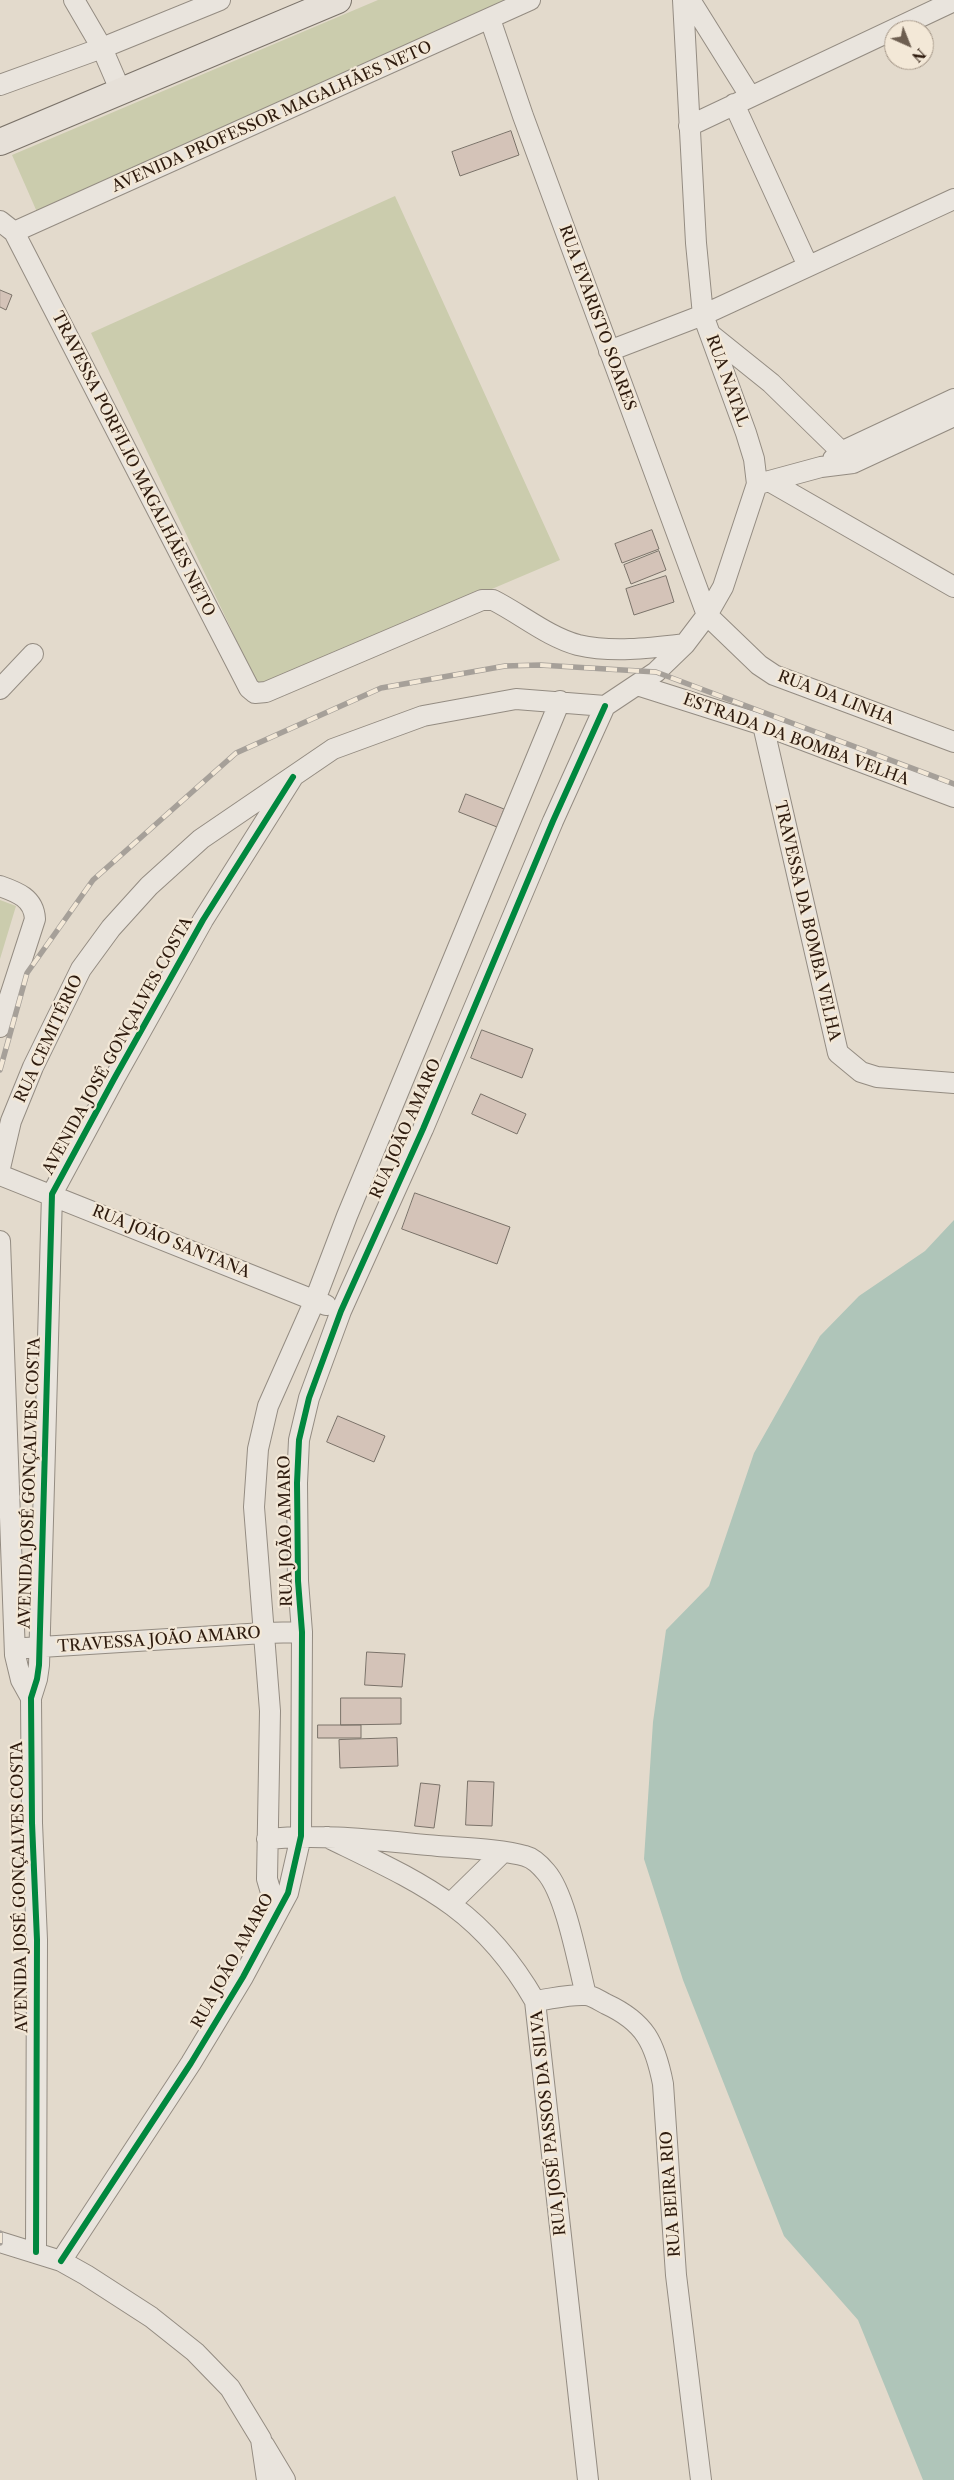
<!DOCTYPE html>
<meta charset="utf-8">
<style>
body{margin:0}
#map{position:relative;width:954px;height:2480px;overflow:hidden;background:#e3dacc;font-family:"Libre Caslon Text",serif}
canvas{display:block}
.north{position:absolute;left:884px;top:20px;width:50px;height:50px;box-sizing:border-box;background:#f3e8d7;border:1px solid #a49687;border-radius:50%;rotate:136deg;font-size:14px;font-weight:700;line-height:20px;text-align:center;color:#2e1b0e}
.north::after{content:'';display:block;margin:auto;width:18px;height:22px;background:#6d5e50;clip-path:polygon(50% 0,100% 100%,50% 72%,0 100%)}
</style>
<div id="map">
<canvas width="954" height="2480"></canvas>
<div class="north">N</div>
</div>
<script>
const c = document.querySelector('canvas').getContext('2d');
c.lineJoin = 'round';
function fill(path, color) { c.fillStyle = color; c.fill(path, 'evenodd'); }
function stroke(path, color, width, dash) { c.strokeStyle = color; c.lineWidth = width; c.lineCap = dash ? 'butt' : 'round'; c.setLineDash(dash || []); c.stroke(path); }
function drawText(font, color, halo, rows, align = 'center') {
  c.font = font + ' "Libre Caslon Text",serif'; c.lineWidth = 4.5; c.setLineDash([]); c.textBaseline = 'middle'; c.strokeStyle = halo; c.fillStyle = color; for (const [text, x, y, turn = 0] of rows) {
    c.save(); c.translate(x, y); c.rotate((+turn || 0) * Math.PI / 180); c.textAlign = isNaN(turn) ? turn : align; if (halo) c.strokeText(text, 0, 0); c.fillText(text, 0, 0); c.restore();
  }
}
fill(new Path2D(`
 M378 0H505L37 212 12 155Z
 M395 196 560 560 259 688 91 333Z
 M0 900 16 906 0 959Z`), '#cbccad');
fill(new Path2D(`
 M954 1220V2480H923L858 2320 784 2236 683 1980 644 1859 653 1722 666 1630 709 1586 754 1453 820 1336 859 1296 925 1251Z`), '#afc5b9');
const building = new Path2D(`
 M511 131 519 155 460 176 452 152Z
 M0 290 12 295 6 310 0 307Z
 M652 530 659 549 622 563 615 544Z
 M659 551 666 570 631 584 624 565Z
 M666 576 674 602 634 615 626 589Z
 M466 794 504 809 497 827 459 812Z
 M482 1030 533 1049 522 1078 471 1058Z
 M481 1094 526 1114 517 1134 472 1114Z
 M415 1193 510 1227 497 1264 402 1229Z
 M338 1416 385 1436 374 1462 327 1442Z
 M367 1652 405 1654 402 1687 365 1685Z
 M341 1698H401V1724L341 1725Z
 M318 1725H361V1738H318Z
 M397 1738 398 1766 340 1768 339 1740Z
 M468 1781 494 1782 492 1826 466 1825Z
 M421 1783 440 1785 434 1828 415 1826Z`);
fill(building, '#d4c3b8');
stroke(building, '#7a7269', 1);
const minor = new Path2D(`
 M74 0 102 48 121 92
 M690 0 750 96
 M490 19 523 116 707 615 759 665 774 675 954 742
 M0 85 102 48 220 0
 M734 104 808 266
 M689 126 954 1
 M0 221 14 232 249 688 255 693 266 692 482 600H493C521 614 548 637 578 645 612 653 651 648 685 644
 M14 232 530 0
 M710 334 771 383 853 463
 M609 351 703 315 954 199
 M833 459 843 451 954 399
 M769 481 954 587
 M762 483 821 467 853 463 954 416
 M637 685 763 725 954 797
 M0 689 33 654
 M605 706 656 672 685 644 707 615 723 587 757 484 754 459 746 433 703 315 696 243 683 0
 M763 725 838 1053 861 1072 877 1077 954 1083
 M0 886C17 892 34 898 35 919L0 1027
 M0 1168 11 1121 33 1067 81 969 111 928 149 886 201 839 333 749 423 716 516 699 605 706
 M0 1175 326 1305
 M0 1241 15 1655 21 1680 31 1698
 M25 1648 264 1633 302 1632
 M327 1837C421 1883 481 1907 535 2001L588 2480
 M267 1839C324 1833 381 1841 438 1846 463 1848 502 1849 525 1856 533 1858 541 1866 546 1872 566 1895 578 1964 586 1995
 M451 1903 502 1853
 M279 1907 272 1896 267 1879 270 1711 254 1507 258 1449 268 1406 315 1300 347 1216 560 701
 M535 2001C551 1999 569 1994 585 1995 592 1995 600 2001 606 2004 645 2022 655 2043 663 2084L676 2275 701 2480
 M0 2242 61 2261 86 2275 151 2317 195 2352 230 2388 261 2439 267 2480
 M36 2252 37 1940 32 1823 31 1698 37 1679 39 1665 52 1194 114 1079 203 920 293 777
 M61 2261 191 2063 243 1977 288 1893 301 1836 302 1632 298 1581 297 1483 299 1440 309 1398 341 1311 423 1129 553 821 605 706
 M264 2445 285 2480`);
const major = new Path2D(`
 M0 142 338 0`);
stroke(minor, '#948c82', 22);
stroke(major, '#7a7269', 28);
stroke(minor, '#e9e4dd', 20);
stroke(major, '#e6e0d8', 26);
const rail = new Path2D(`
 M0 1070 27 973 93 880 236 753 381 688 505 666 540 665 656 672 954 784
 M0 2233V2243`);
stroke(rail, '#a6a099', 5.5);
stroke(rail, '#f3e8d7', 4, [11]);
stroke(new Path2D(`
 M36 2252 37 1940 32 1823 31 1698 37 1679 39 1665 52 1194 114 1079 203 920 293 777
 M61 2261 191 2063 243 1977 288 1893 301 1836 302 1632 298 1581 297 1483 299 1440 309 1398 341 1311 423 1129 553 821 605 706`), '#00873e', 6);
drawText('16px', '#2e1b0e', '#f3e8d7', [
 ["AVENIDA PROFESSOR MAGALHÃES NETO",272,117,-24],
 ["RUA EVARISTO SOARES",597,318,70],
 ["RUA NATAL",727,381,70],
 ["TRAVESSA PORFILIO MAGALHÃES NETO",133,464,63],
 ["RUA DA LINHA",836,698,21],
 ["ESTRADA DA BOMBA VELHA",796,740,20],
 ["TRAVESSA DA BOMBA VELHA",807,921,77],
 ["RUA CEMITÉRIO",49,1039,-65],
 ["AVENIDA JOSÉ GONÇALVES COSTA",118,1046,-61],
 ["RUA JOÃO AMARO",406,1129,-66],
 ["RUA JOÃO SANTANA",171,1242,22],
 ["AVENIDA JOSÉ GONÇALVES COSTA",30,1483,-88],
 ["RUA JOÃO AMARO",286,1531,-91],
 ["TRAVESSA JOÃO AMARO",159,1640,-4],
 ["AVENIDA JOSÉ GONÇALVES COSTA",20,1887,-91],
 ["RUA JOÃO AMARO",233,1961,-61],
 ["RUA JOSÉ PASSOS DA SILVA",549,2123,-96],
 ["RUA BEIRA RIO",671,2194,-94]
]);
</script>
